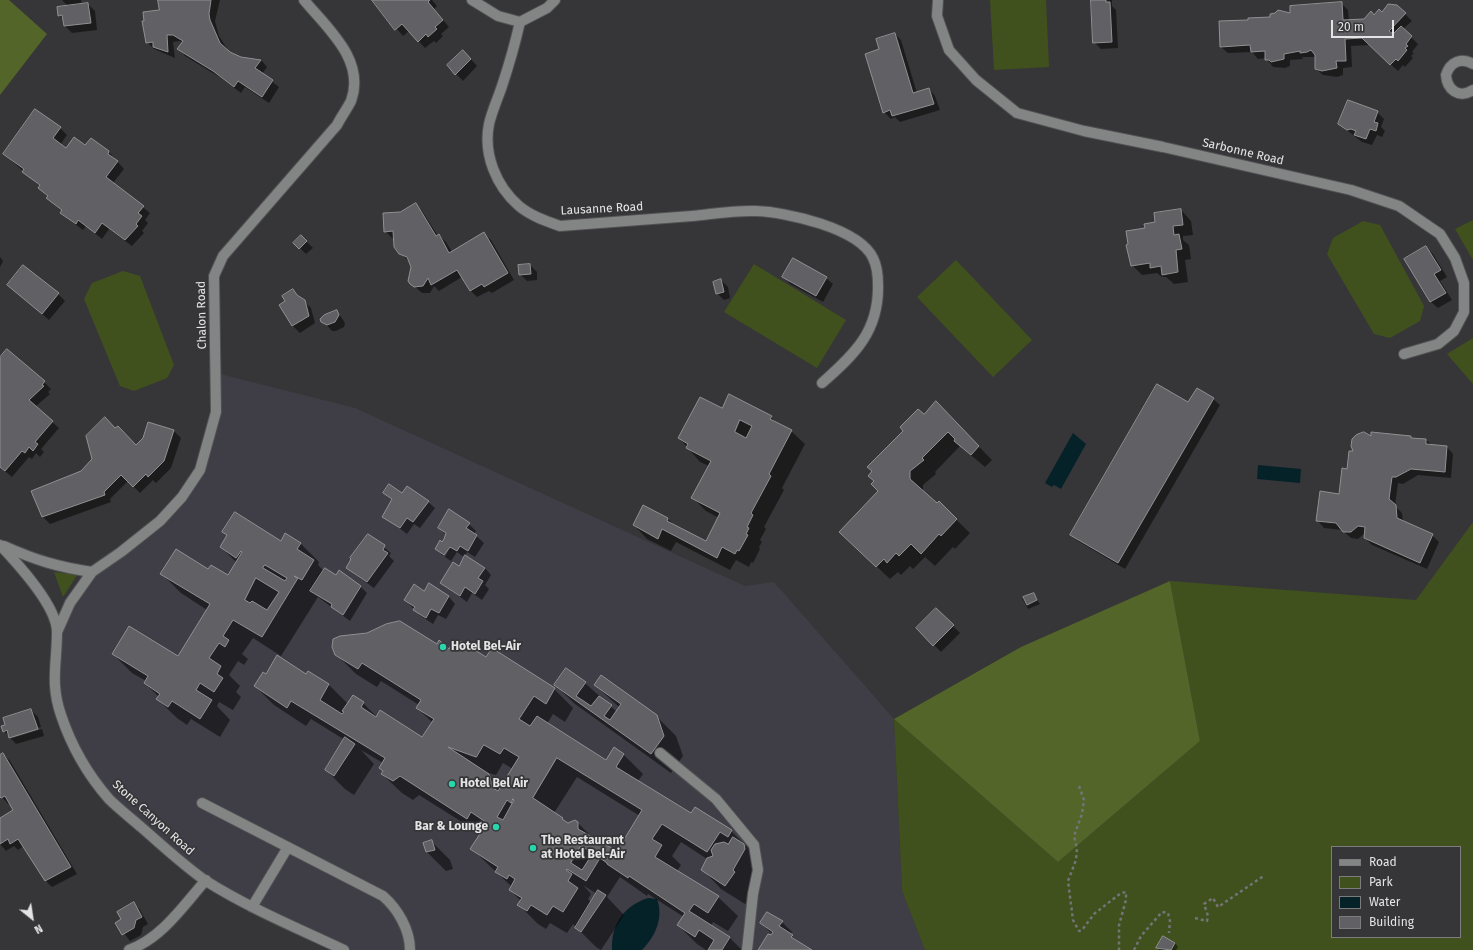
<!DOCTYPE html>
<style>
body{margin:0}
#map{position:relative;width:1473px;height:950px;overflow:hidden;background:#363638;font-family:"Fira Sans",sans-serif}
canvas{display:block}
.legend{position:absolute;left:1331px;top:846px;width:130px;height:92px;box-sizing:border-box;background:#363638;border:1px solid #7c7c7e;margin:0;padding:5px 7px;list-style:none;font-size:12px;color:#e4e4e6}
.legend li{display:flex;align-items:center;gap:8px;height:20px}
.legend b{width:20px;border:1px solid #7c7c7e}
.north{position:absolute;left:12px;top:898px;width:40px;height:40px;-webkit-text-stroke:3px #363638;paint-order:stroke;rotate:150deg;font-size:11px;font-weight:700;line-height:16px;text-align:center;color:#e4e4e6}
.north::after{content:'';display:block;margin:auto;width:14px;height:18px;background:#e4e4e6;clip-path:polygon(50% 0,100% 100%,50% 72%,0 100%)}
.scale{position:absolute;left:1331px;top:20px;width:63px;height:18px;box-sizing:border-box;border:2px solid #e4e4e6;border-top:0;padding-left:5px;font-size:12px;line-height:14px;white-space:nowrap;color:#e4e4e6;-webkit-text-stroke:3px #363638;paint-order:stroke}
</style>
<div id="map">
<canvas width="1473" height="950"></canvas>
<ul class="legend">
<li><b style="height:5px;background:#838585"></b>Road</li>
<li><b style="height:11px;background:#41511d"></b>Park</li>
<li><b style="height:11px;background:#052228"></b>Water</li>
<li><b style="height:11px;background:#616064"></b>Building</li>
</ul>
<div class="north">N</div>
<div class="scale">20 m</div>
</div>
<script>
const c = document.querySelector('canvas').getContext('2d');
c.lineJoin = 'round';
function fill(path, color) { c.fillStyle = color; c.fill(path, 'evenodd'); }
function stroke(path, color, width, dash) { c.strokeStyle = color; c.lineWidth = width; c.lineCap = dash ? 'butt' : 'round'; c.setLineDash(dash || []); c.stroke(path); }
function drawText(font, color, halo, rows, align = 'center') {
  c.font = font + ' "Fira Sans",sans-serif'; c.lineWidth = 3.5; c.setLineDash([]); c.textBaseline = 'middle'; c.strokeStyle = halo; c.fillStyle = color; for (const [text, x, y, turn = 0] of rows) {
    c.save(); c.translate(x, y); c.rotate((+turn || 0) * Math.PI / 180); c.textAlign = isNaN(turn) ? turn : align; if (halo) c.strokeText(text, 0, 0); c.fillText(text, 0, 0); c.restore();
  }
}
fill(new Path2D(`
 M216 373 355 408 745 586 774 582 894 719 902 891 925 950H344L206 880 109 799 91 773 61 715 58 630 92 572 182 497 209 442Z`), '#3f3d46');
fill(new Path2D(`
 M990 0H1046L1049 67 994 70Z
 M1473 220V260L1455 229Z
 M1363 221 1380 225 1424 306 1420 321 1390 338 1374 334 1327 254 1333 238Z
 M956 260 1032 340 993 377 917 297Z
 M754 264 846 320 817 368 724 312Z
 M123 271 140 276 174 365 167 378 134 391 120 386 84 299 92 283Z
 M1473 338V384L1447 354Z
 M1473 522V950H925L902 891 894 719 1058 862 1200 741 1170 581 1416 600ZM1332 847H1460V937H1332Z
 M54 572 77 575 63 597Z`), '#41511d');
fill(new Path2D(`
 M0 0H9L47 34 0 95Z
 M1170 581 1200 741 1058 862 894 719 1021 647Z`), '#536529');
fill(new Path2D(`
 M1073 433 1086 444 1061 489 1054 485 1052 487 1045 483Z
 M1258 465 1301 469 1300 483 1257 479Z
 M648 898 657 899C664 918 655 937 642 950H612C611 924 624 906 648 898Z`), '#052228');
fill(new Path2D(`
 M62 0H81L82 5 88 4 95 11 97 30 72 33 65 26 64 20 59 15 69 7Z
 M159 0H220L215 21 219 36 230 53 241 58 261 60 267 67 262 74 279 87 269 103 245 87 241 93 221 78 185 56 179 49 183 43 180 41 173 42 175 58 154 49 147 42 161 11Z
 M372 0H432L437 6 434 9 449 27 441 34 443 36 436 43 434 41 425 48 409 31 403 36Z
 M1092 0H1112V6L1116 10 1118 48 1101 49 1094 42Z
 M1341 3 1348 10 1349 21 1364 20 1397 6 1412 21 1403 29 1418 44 1412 52 1414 53 1411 56 1413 58 1405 67 1403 65 1398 71 1369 45 1351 46 1352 67 1343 68V75L1337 77 1323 75 1316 69V57H1302L1303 59 1290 60V66L1285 68 1273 67 1266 58 1258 59 1252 52 1228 53 1221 47 1249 21Z
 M895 34 901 40 917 93 929 89 935 96 940 110 900 122 895 117 891 119 884 112 881 50Z
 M470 58 477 66 463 81 448 65Z
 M1377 112 1384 119 1381 127 1385 131 1382 137 1377 135 1372 145 1362 142 1339 124Z
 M60 128 67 135 60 145 66 149 86 146 91 139 109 152 124 169 113 183 150 213 145 220 148 223 142 231 144 233 132 246 109 229 102 239 86 226 83 230 68 219 62 213 63 211 47 198 48 197 39 188 40 186 4 154Z
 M416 204 422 211 438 236 439 235 446 242 452 252 484 234 491 240 514 280 492 293 489 291 477 297 471 291 462 277 439 291 434 286 430 293H422L409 281 412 267 410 262 400 253 394 238H392L385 231 401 213Z
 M1181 210 1191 221 1193 235 1183 236V240L1189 245 1191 259 1185 260 1188 282 1174 284 1166 277H1162L1157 273 1142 275 1132 265 1146 229Z
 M301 236 313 248 306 254 295 243Z
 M1426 247 1433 254 1447 277 1440 281 1452 300 1438 308 1431 302 1406 260Z
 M0 257 3 261 0 267Z
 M530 265 537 272V280L527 281 520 274Z
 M784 277 826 278 833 284 823 302 790 284Z
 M721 280 728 287 730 298 724 300 717 293Z
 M8 285 58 294 65 301 49 320Z
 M293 291 311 308 315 323 300 333 293 326 281 305 286 302Z
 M337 311 345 323 344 327 336 331H332L321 319 329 313Z
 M0 359 44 382 51 389 48 392 50 394 35 407 59 428 41 449 44 452 40 457 36 453 32 459 29 457 12 477 0 467Z
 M1213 399 1220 405 1125 569 1078 541 1071 535 1189 404Z
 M936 403 992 460 985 467 960 446 935 472 936 474 923 485V492L937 505 939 503 970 533 955 549 953 547 935 566 925 557 913 569 910 566 901 575 898 572 890 579 854 545 880 491 924 415Z
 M722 410 771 417 777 424 791 431 805 444 782 488 784 490 764 527 766 529 760 540 762 542 759 547 760 549 753 563 751 562 749 567 736 560 730 570 676 542 671 551 647 539 634 525 668 519 675 526 706 543 719 518 706 511 693 498 709 466 700 462 679 438Z
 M149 423 174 431 181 438 171 468 156 483 153 480 140 493 128 481 110 499 111 502 50 524 43 517 33 492 82 472 115 429 136 446 144 438Z
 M1410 436 1413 439 1426 440 1432 445 1447 447 1453 454 1451 478 1418 475 1403 484 1398 483 1395 506 1402 513 1403 522 1432 535 1439 542 1427 569 1372 545 1365 538 1366 532 1358 539 1351 538 1342 530 1324 528 1318 521 1340 495 1354 452 1372 439Z
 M385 493 403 494 428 502 435 508 420 528 414 524 407 534 384 516 392 500Z
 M469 524 476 531 474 534 484 543 475 557 467 552 465 556 485 568 491 575 485 585 489 589 482 600 472 593 467 602 441 583 459 567 465 558 457 552 451 561 445 557 450 547H448L443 556 436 549 443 543 446 535 439 528Z
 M223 532 300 543 319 562 318 565 324 571 361 587 367 593 350 621 318 597 281 656 253 638 242 654 248 659 244 665 238 661 229 675 240 686 236 692 241 697 233 710 219 702 217 706 230 720 220 737 191 719 187 725 177 718 157 699 159 697 145 683 146 681 132 673 113 654 178 658 207 610 181 593 162 574 208 571 228 577 237 563 221 547 228 536Z
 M368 535 391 553 389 556 394 561 374 588 354 574 347 567Z
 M429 585 449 597 455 604 446 619 438 615 433 624 421 616 405 600 424 592Z
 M1033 594 1040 604 1028 609 1022 598Z
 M936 609 960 633 941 652 917 628Z
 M437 645 449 650 486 659 554 689 573 708 565 722 553 714 547 724 606 762 615 749 624 755 643 774 638 781 691 814 731 831 750 850 763 864 761 875 745 904 721 889 702 869 707 859 681 842 672 856 681 865 677 871 718 897 738 916 728 931 713 922 711 926 730 938 742 950H706L697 944 678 925 684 917 648 894 647 896 620 877 607 897 624 915 601 950 596 947 573 924 567 933 550 923 546 929 538 924 519 905 521 901 510 890 512 887 472 849 481 834 419 795 413 800 402 793 382 774 383 763 361 750 374 764 354 795 345 789 326 770 345 740 311 719 306 726 274 705 255 686 266 675H306L309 672 329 685 348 704 353 697 363 703 377 717 423 738 433 723 417 708 419 705 381 681 377 687 356 674 336 654ZM503 763 513 769 501 787 485 772 496 775ZM577 777 640 816 617 852 591 836 578 823 568 824 554 813ZM583 885 597 894 592 903 588 899 591 894Z
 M567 670 585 683 617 712 620 708 595 685 656 716 676 736 683 756 671 773 575 704 555 685Z
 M31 710 38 717 41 727 11 736 12 738 42 729 44 736 16 744 4 731Z
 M3 754 10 761 77 874 52 887 45 880 24 846 18 850 14 846 6 851 0 844V819L15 810 11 803 8 804 0 795V756Z
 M431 841 450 860 453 869 446 871 427 852Z
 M134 903 140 910 148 924 143 927 141 935 130 941 116 923 123 919Z
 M782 922 792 932 790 935 810 950H759L772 934 761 923Z
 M1163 938 1175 943 1178 947 1176 950H1159L1158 948Z`), '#0007');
const building = new Path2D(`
 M158 0H211L209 14 210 20 220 43 230 52 241 57 261 60 255 68 273 80 262 97 238 81 234 87 213 71 177 49 183 41 173 35H167L168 52 153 47V42L146 43 142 21H144L143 12 159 10Z
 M372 0H430L428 2 443 20 435 27 437 29 428 37 426 34 418 42 402 24 395 30Z
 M1091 0H1106V2H1110L1112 42 1093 43Z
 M1342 2 1343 20 1364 19 1371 11 1374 15 1379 9 1382 12 1388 4 1397 5 1406 13 1389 31 1393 34 1401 26 1412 36 1406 44 1408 46 1405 48 1407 50 1398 61 1396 59 1390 65 1362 38 1345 39 1346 61H1336L1337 68 1322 71 1315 69V55L1311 50 1307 52 1300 53V51L1284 54V59L1271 62 1269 60H1265V51L1251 52 1250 45 1220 47 1219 21 1248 20V18L1270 17V14L1275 13 1278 10 1290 13V6Z
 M88 3 91 23 64 26 62 15 58 16 57 7Z
 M895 33 913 93 929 88 934 104 892 116 890 110 883 113 865 54 879 49 876 39Z
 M463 50 471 59 455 75 447 65Z
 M1348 100 1378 111 1374 122 1378 123 1376 131 1370 129 1366 139 1354 135 1356 131 1351 129 1347 130 1338 124Z
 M35 109 61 127 53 138 66 148 74 137 85 145 91 138 109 151 108 154 118 161 106 177 144 206 138 213 142 216 136 224 138 226 125 240 102 223 95 233 78 220 76 224 60 213 62 210 46 198 48 196 38 188 40 185 22 172 24 169 3 154Z
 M416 203 436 236 439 234 449 253 484 232 508 273 484 287 482 284 470 291 457 270 431 285 428 278 423 286 414 287 410 284 408 281 411 267 407 257 399 254 394 247 393 231 384 232 383 213 400 212Z
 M1181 209 1183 225 1173 226 1174 235 1179 234 1182 249 1176 250 1178 272 1162 275 1161 266 1150 268V263L1131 266 1126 245 1128 244 1126 231 1145 228 1144 224 1155 222 1154 213Z
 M301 235 307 241 299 249 293 243Z
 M1426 246 1441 270 1434 274 1446 293 1430 302 1404 259Z
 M793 258 827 277 816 296 782 277Z
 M530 264 531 274 519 275 518 265Z
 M23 265 59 293 42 314 7 285Z
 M721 279 724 292 716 294 713 282Z
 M293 289 297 295 305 300 309 316 292 326 279 305 285 301 282 296Z
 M337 310 339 315 335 322 327 325 321 322 320 319 324 315Z
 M7 349 45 381 42 385 44 386 29 400 53 421 35 442 38 444 33 451 29 447 25 453 22 451 5 471 0 467V357Z
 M1157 384 1188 402 1197 388 1214 398 1118 563 1070 535Z
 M729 394 772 416 770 419 792 430 769 474 771 476 751 513 753 515 747 527 749 528 746 534 748 535 739 551 737 550 735 554 722 547 717 558 662 529 658 539 633 525 643 505 668 518 667 521 706 541 720 513 691 498 711 461 686 448 688 444 678 438 700 397 722 408ZM740 420 752 426 746 438 735 432Z
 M936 401 979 446 971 455 954 441 955 439 948 432 922 458 924 460 910 471V479L937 503 939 501 957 519 941 536 939 534 921 554 911 544 899 556 896 553 887 563 884 559 876 567 839 532 878 491 871 484 874 481 868 476 872 471 867 467 903 431 900 427 918 409 924 414Z
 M105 417 115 428 118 426 136 445 143 438 148 422 174 430 164 461 148 477 146 474 133 487 121 475 104 492 105 495 42 517 31 491 81 471 92 459 86 436Z
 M1364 432 1371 436V432L1411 436V438L1426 439V444L1447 446 1445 472 1411 469 1396 477H1392L1389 499 1396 505 1397 518 1433 534 1420 563 1364 538 1365 527 1358 526 1351 532H1343L1336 523 1316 521 1320 491 1339 494 1342 468 1347 469 1349 451H1353L1351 446 1352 439 1356 435Z
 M389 484 402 493 407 486 429 501 413 522 407 518 400 528 382 517 392 499 383 493Z
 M449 509 470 523 466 528 477 535 468 551 460 546 457 551 450 547 444 555 435 549 440 540 442 542 444 539 446 533 438 528Z
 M235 512 281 541 285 533 301 543 297 549 314 560 302 580 294 576 298 578 262 637 233 620 223 636 229 640 225 647 219 643 209 658 221 666 217 674 223 678 214 692 200 683 196 690 212 700 200 719 172 701 168 707 156 699 160 694 144 683 148 676 112 654 129 626 178 656 210 604 160 574 176 549 208 569 211 565 228 575 242 552 241 551 236 558 220 547 227 535 222 532ZM265 565 287 578 285 581 263 568ZM256 578 279 592 267 610 252 601 250 603 245 600Z
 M368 534 385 545 383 550 388 553 367 582 346 568 351 559 350 558Z
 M465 555 485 568 478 578 483 581 475 594 465 587 460 596 440 583 453 562 459 566Z
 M325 568 336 575 339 570 361 586 343 615 331 607 332 604 310 591Z
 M429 583 449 596 439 613 431 609 426 618 413 610 415 607 404 600 414 584 424 591Z
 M1034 593 1037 600 1027 605 1023 597Z
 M936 608 954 625 933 646 916 628Z
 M400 621 437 644 439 640 449 649 453 641 462 642 486 657 492 648 555 688 546 704 534 696 519 719 530 726 537 716 606 760 614 747 624 754 616 767 691 813 695 807 732 830 728 837 720 832 707 852 662 824 652 839 662 845 655 857 719 896 708 913 694 904 689 911 730 937 722 950H708L714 940 699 930 695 937 677 925 685 913 629 876 628 878 607 864V863L600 858 586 881 567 869 566 870 572 874 568 881 578 888 563 912 553 906 547 915 531 905 527 911 517 905 522 898 509 890 515 879 509 875 507 879 495 872 498 867 470 849 487 823 471 812 467 819 400 776 393 781 381 774 383 771 379 768 385 758 291 701 287 708 254 686 263 672 266 674 277 655 306 674 308 671 329 684 320 700 342 714 344 712 342 711 353 695 364 702 361 707 376 717 380 710 422 737 434 719 416 708 421 700 362 663 358 669 335 655 332 647 333 639 340 636 367 633 386 624ZM484 745 500 754 504 748 519 757 498 791 493 788 489 774 448 747 476 757ZM557 758 642 810 617 851 578 829V822L575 820 568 823 562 819 563 818 533 798ZM513 799 514 800 503 820 497 817 507 800 511 803ZM581 846 593 853 582 870 571 863Z
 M566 668 586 682 576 696 591 706 599 696 612 705 604 716 610 720 621 704 594 685 601 675 657 715 664 736 651 754 554 685Z
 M31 709 38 729 9 738 7 730 3 732 1 726 5 725 3 718Z
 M345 737 355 744 334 776 325 770Z
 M3 753 71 867 45 881 18 839 10 844 8 839 0 844V818L13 810 5 796 1 798 0 797V755Z
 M733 837 744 844 745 849 733 870 735 872 725 886 701 870 707 858 713 856 711 850 715 844 724 842 728 844Z
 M432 840 435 850 426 852 423 843Z
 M598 890 606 895 581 932 575 928Z
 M134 902 142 917 136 920 134 928 122 935 115 923 121 919 117 912Z
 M767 912 783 921 779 926 793 935 791 937 812 950H758L768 934 771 935 773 932 760 923Z
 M1163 936 1175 943 1171 950 1156 948Z`);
fill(building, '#616064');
stroke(building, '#908f92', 1);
const minor = new Path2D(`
 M472 0 498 16 520 22 547 8 555 0
 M938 0 937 16 949 50 976 80 1017 113 1084 131 1163 147 1351 190 1399 206 1440 234 1455 258 1464 283V312L1454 331 1438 344 1404 354
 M520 22C515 44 509 65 502 86 498 98 492 111 489 124 483 154 496 186 519 206 531 216 546 221 560 226 604 223 648 219 692 216 713 214 735 210 756 211 786 212 859 228 873 258 877 266 878 276 878 285 879 331 855 354 822 383
 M1473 64C1461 57 1450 62 1446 75 1447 90 1459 99 1473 90
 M0 545C17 563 57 606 57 632 57 664 50 683 61 715 71 745 88 775 109 799 119 809 131 818 141 827 162 845 183 865 206 881 249 908 297 928 344 950
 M4 546C35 560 58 567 92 572L70 603 58 630
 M92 572 121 552 160 521 182 497 200 470 216 412 214 276 223 256 337 125C341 117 347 109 351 101 366 60 327 28 304 0
 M660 753 716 799 754 845 758 870 753 894 747 950
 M202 803 383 896C398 909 410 930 410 950
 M252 907 288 847
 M129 950C162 938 183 906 206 880`);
stroke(minor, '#525254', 12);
stroke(new Path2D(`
 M1079 786 1084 800 1082 814 1074 836 1077 849 1076 860 1068 881 1073 920 1079 931 1082 930 1094 914 1121 893 1126 892V900L1119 925V950
 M1195 918 1207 921 1208 916 1204 904 1213 898 1218 907 1265 875
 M1134 950 1141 936 1162 912 1168 913 1170 921 1169 933`), '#747476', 2.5, [3, 3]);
stroke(minor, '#838585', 10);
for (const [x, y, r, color] of [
 [443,647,4,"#28d5ad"],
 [452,784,4,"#28d5ad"],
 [496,827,4,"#28d5ad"],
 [533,848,4,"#28d5ad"]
]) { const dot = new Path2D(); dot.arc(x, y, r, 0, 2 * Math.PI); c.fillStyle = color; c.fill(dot); stroke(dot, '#363638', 1.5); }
drawText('12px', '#e4e4e6', '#363638', [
 ["Sarbonne Road",1243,152,13],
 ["Lausanne Road",602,209,-3],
 ["Chalon Road",202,315,-91],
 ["Stone Canyon Road",153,818,42]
]);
drawText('bold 12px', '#e4e4e6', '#363638', [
 ["Hotel Bel-Air",451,647],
 ["Hotel Bel Air",460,784],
 ["Bar & Lounge",488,827,"right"],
 ["The Restaurant",541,841],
 ["at Hotel Bel-Air",541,855]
], 'left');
</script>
